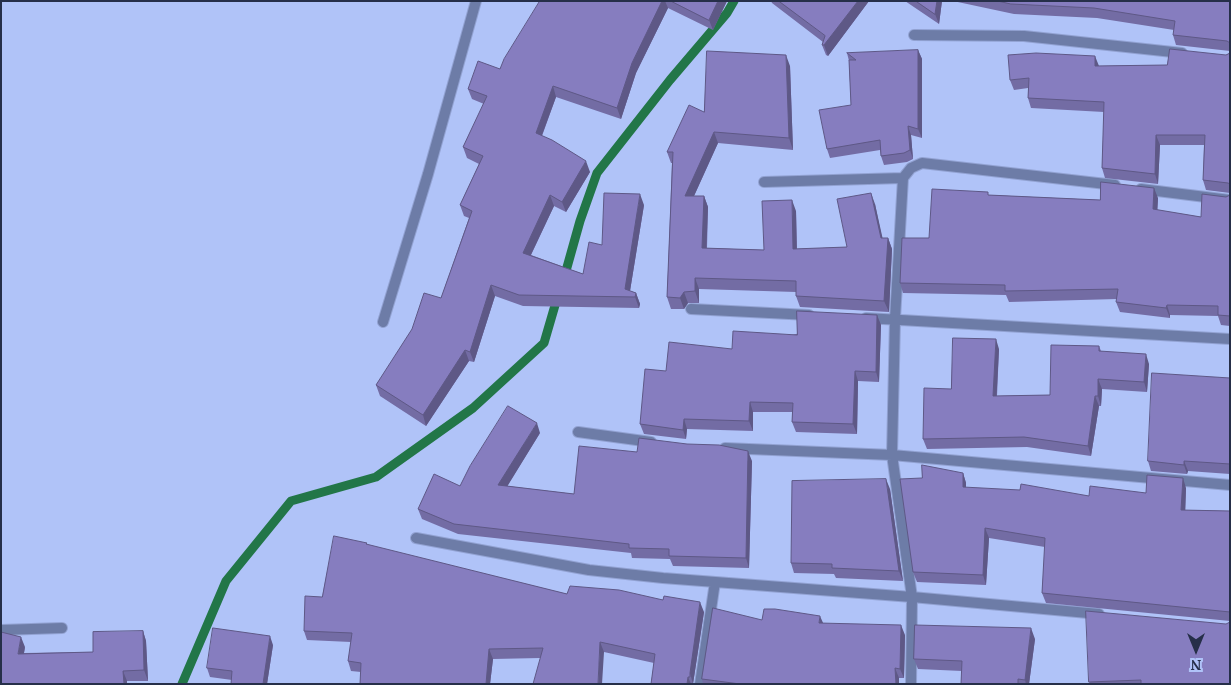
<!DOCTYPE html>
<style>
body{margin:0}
#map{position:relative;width:1231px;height:685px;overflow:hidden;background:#b0c3f8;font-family:"PT Serif",serif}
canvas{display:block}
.frame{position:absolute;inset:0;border:2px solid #262f49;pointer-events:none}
.north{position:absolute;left:1171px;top:625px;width:50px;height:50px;-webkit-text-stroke:4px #b0c3f8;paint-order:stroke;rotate:180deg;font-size:14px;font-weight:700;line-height:20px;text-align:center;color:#262f49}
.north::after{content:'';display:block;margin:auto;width:18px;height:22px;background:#262f49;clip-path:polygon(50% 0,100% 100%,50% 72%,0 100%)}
</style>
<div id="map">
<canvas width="1231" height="685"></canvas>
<div class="frame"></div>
<div class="north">N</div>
</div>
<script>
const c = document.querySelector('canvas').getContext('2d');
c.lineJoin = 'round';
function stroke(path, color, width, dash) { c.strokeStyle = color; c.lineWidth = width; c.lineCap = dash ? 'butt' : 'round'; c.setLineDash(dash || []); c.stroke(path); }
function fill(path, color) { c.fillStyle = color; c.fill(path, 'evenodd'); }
stroke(new Path2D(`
 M564 278 580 221 597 173 670 80 727 13 734 1
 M182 684 226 581 291 501 376 477 473 408 544 343 558 295`), '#227648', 9);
const street = new Path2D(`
 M914 35 1024 36 1182 53
 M764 182 903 178
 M1141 189 1230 200
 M691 309 809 315
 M866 318 1230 339
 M383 322 428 174 476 1
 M578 432 651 442
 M725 448 892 455 1230 485
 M416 538 589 570 663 578 912 597 1099 614
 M1 630 62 628
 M700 684 715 582
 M911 684 912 597 892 455 895 319 903 178 911 168 922 163 1115 185`);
stroke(street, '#92a2d2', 12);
stroke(street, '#6d7ca7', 10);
fill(new Path2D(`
 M540 1H727L713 30 668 8 636 73 621 119 556 97 542 136 590 172 566 212 554 206 531 255 583 274 602 245 644 205 630 291 636 293 640 304 639 308 523 306 495 296 474 362 469 361 426 426 380 396 376 385 441 298 469 218 464 216 460 205 479 164 467 158 463 147 484 104 472 99 468 89 500 69Z
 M771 1H869L828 56 826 55 822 45 823 42 772 3Z
 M905 1H942L939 24Z
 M953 1H1230V51L1176 45 1173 35 1174 30 1097 18 1014 14Z
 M918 50 922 59V138L911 135 913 159 907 162 884 165 881 156 880 150 830 158 827 149 851 105 849 61 847 53Z
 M1230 53V193L1206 190 1203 180 1204 145H1160L1158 184 1105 178 1102 168 1104 112 1031 108 1028 98V88L1014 90 1010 80 1099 66 1167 65 1226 55Z
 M790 66 793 150 718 143 694 196H704L708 207 707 248 764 250 796 211 797 249 847 247 875 204 882 238H888L892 249 889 312 800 307 796 296V292L699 289V303H688L684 309H671L667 297 672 163H671L667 152 704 112Z
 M989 195 1100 200 1158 198 1157 210 1201 217 1226 197 1230 195V326L1221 325 1218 316 1170 315V318L1120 312 1116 302 1117 299 1009 302 1006 295 903 293 900 283 929 238Z
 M877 315 881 325 879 382 858 381 857 434 796 432 792 422V412H753V431L687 429 686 439 644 434 640 424 666 371 732 349Z
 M1099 346 1101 351 1149 364 1147 392 1102 389 1101 406H1099L1091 456 1027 447 927 449 923 439 951 389 999 349 997 396 1050 395Z
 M1230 378V474L1188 471 1187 474 1151 471 1148 461Z
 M540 433 507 486 574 494 637 452 752 461 749 568 673 566 670 559 632 558 631 553 458 534 422 519 418 509 460 486Z
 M963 473 966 483V488L1089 496 1146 493 1186 488 1185 510 1230 511V621L1046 603 1042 593 1045 547 989 538 986 585 917 582 913 572 922 478Z
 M890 489 903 581 836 578 834 574 794 573 791 563Z
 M367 545 567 594 704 612 693 684H651L654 663 604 652 540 658 493 659 490 684H360L361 672 351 671 348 661 351 642 307 640 304 631 322 597Z
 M762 620 823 623 905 635 904 678H899V684H703L702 679Z
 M1226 624 1230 684H1090L1089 682Z
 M143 631 146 641 148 681H127V684H1L25 647 24 653 93 652Z
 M1035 639 1029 684H961L962 671 918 669 914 659Z
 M273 645 267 684H231L232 680 210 677 207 668Z`), '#736ca4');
fill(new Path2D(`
 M662 1H665L668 8 636 73 621 119 617 108 632 63Z
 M718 1H727L713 30 709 20Z
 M858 1H869L828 56 824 45Z
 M937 1H942L939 24 935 14Z
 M918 50 922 59V138L918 129Z
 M786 55 790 66 793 150 789 138Z
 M1095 56 1099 66H1095Z
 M553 86 556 97 539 143 536 133Z
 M908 126 911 135 913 159 910 150Z
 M714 132 718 143 689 207 685 196Z
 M1156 135 1160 145 1158 184 1155 174Z
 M586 161 590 172 566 212 562 202Z
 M1154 188 1158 198 1157 219 1153 209Z
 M871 193 875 204 885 249 881 238Z
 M640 194 644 205 629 297 625 289Z
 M550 195 554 206 527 263 523 253Z
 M704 196 708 207 706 259 702 248Z
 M792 200 796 211 797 261 793 249Z
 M888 238 892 249 889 312 884 301Z
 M695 278 699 289V303L695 291Z
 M491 285 495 296 474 362 470 352Z
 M684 292 688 303 684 309 680 298Z
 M636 293 640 304 639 308 635 297Z
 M1167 305 1170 315V318L1166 308Z
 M877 315 881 325 879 382 876 372Z
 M996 339 999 349 996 406 993 396Z
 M465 350 469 361 426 426 423 415Z
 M1146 354 1149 364 1147 392 1144 382Z
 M855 371 858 381 857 434 853 424Z
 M1098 379 1102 389 1101 406 1098 396Z
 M1095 396 1099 406 1091 456 1088 446Z
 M750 402 753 412V431L749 421Z
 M684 419 687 429 686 439 683 430Z
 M537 423 540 433 502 495 498 485Z
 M748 451 752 461 749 568 746 558Z
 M1184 461 1188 471 1187 474 1184 465Z
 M963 473 966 483V497L963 487Z
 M1183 478 1186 488 1185 520 1181 510Z
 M886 479 890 489 903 581 899 571Z
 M985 528 989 538 986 585 983 575Z
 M700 602 704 612 693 684 690 673Z
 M820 616 824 625 819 623Z
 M901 625 905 635 904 678 900 669Z
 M1031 628 1035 639 1029 684H1026L1025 680Z
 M143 631 146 641 148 681 144 670Z
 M270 636 273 645 267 684H263Z
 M21 637 25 647 22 664 18 654Z
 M600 642 604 652 602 684H598Z
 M489 649 493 659 490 684H486Z
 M895 668 899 678V684H896Z
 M123 671 127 681V684H124Z
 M688 677 691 684H687Z`), '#5e5886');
const building = new Path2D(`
 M540 1H662L632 63 617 108 553 86 536 133 552 140 586 161 562 202 550 195 523 253 583 274 589 242 602 245 604 193 640 194 625 289 636 293 635 297 519 295 491 285 470 352 465 350 423 415 376 385 412 329 424 293 441 298 472 211 460 205 483 156 463 147 487 96 468 89 478 61 500 69 504 59Z
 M671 1H718L709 20Z
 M779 1H858L824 45H822L825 36Z
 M916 1H937L935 14Z
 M998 1H1230V43L1227 41 1173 35 1175 21 1094 8 1011 4Z
 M1170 49 1226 55 1230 53V184L1228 183 1203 180 1205 135H1156L1155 174 1102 168 1104 102 1028 98 1029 78 1010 80 1008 55 1036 53 1095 56V66L1167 65Z
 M918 50V129L908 126 910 150 904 153 881 156 880 140 827 149 819 110 851 105 849 60H856L847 53Z
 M707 51 786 55 789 138 714 132 685 196H704L702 248 764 250 762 201 792 200 793 249 847 247 837 199 871 193 881 238H888L884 301 796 296V281L695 278V291L684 292 680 298 667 297 673 152H667L689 105 704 112Z
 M1101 182 1154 188 1153 209 1201 217 1202 194 1226 197 1230 195V316L1218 315V306L1167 305 1166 308 1116 302 1118 289 1005 291V285L900 283 902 238H929L932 189 988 192V195L1100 200Z
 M797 311 877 315 876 372 855 371 853 424 792 422 793 403 750 402 749 421 684 419 683 430 640 424 645 369 666 371 669 342 732 349 733 331 797 335Z
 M953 338 996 339 993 396 1050 395 1051 345 1099 346V351L1146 354 1144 382 1098 379V396H1095L1088 446 1024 437 923 439 924 388 951 389Z
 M1152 373 1230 378V464L1184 461V465L1148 461Z
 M508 406 537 423 498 485 574 494 579 446 637 452 639 438 687 444 719 445 748 451 746 558 669 556V549L629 548V544L454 524 418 509 434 474 460 486 470 466Z
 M922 465 963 473V487L1020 490 1021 484 1089 496 1090 486 1146 493 1147 475 1183 478 1181 510 1230 511V612L1042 593 1045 538 985 528 983 575 913 572 900 479 922 478Z
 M886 479 899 571 832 568V564L791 563 792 481Z
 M334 536 367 543 366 544 567 594 570 586 619 590 663 600 664 596 700 602 690 673V677H688L687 684H651L655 654 600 642 598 684H533L543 648 489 649 486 684H360L361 663 348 661 352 633 304 631 305 596 322 597Z
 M713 608 762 620 764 609H775L820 616 819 623 901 625 900 669 895 668 896 684H740L702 679Z
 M1086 611 1226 624 1230 622V684H1141V680L1089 682Z
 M915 625 1031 628 1025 680 1018 679V684H961L962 661 914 659Z
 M213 628 270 636 263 684H264H231L232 671 207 668Z
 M143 631 144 670 123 671 124 684H1V632L21 637 18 654 93 652V632Z`);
fill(building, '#867dbf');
stroke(building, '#5e5886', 1);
</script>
